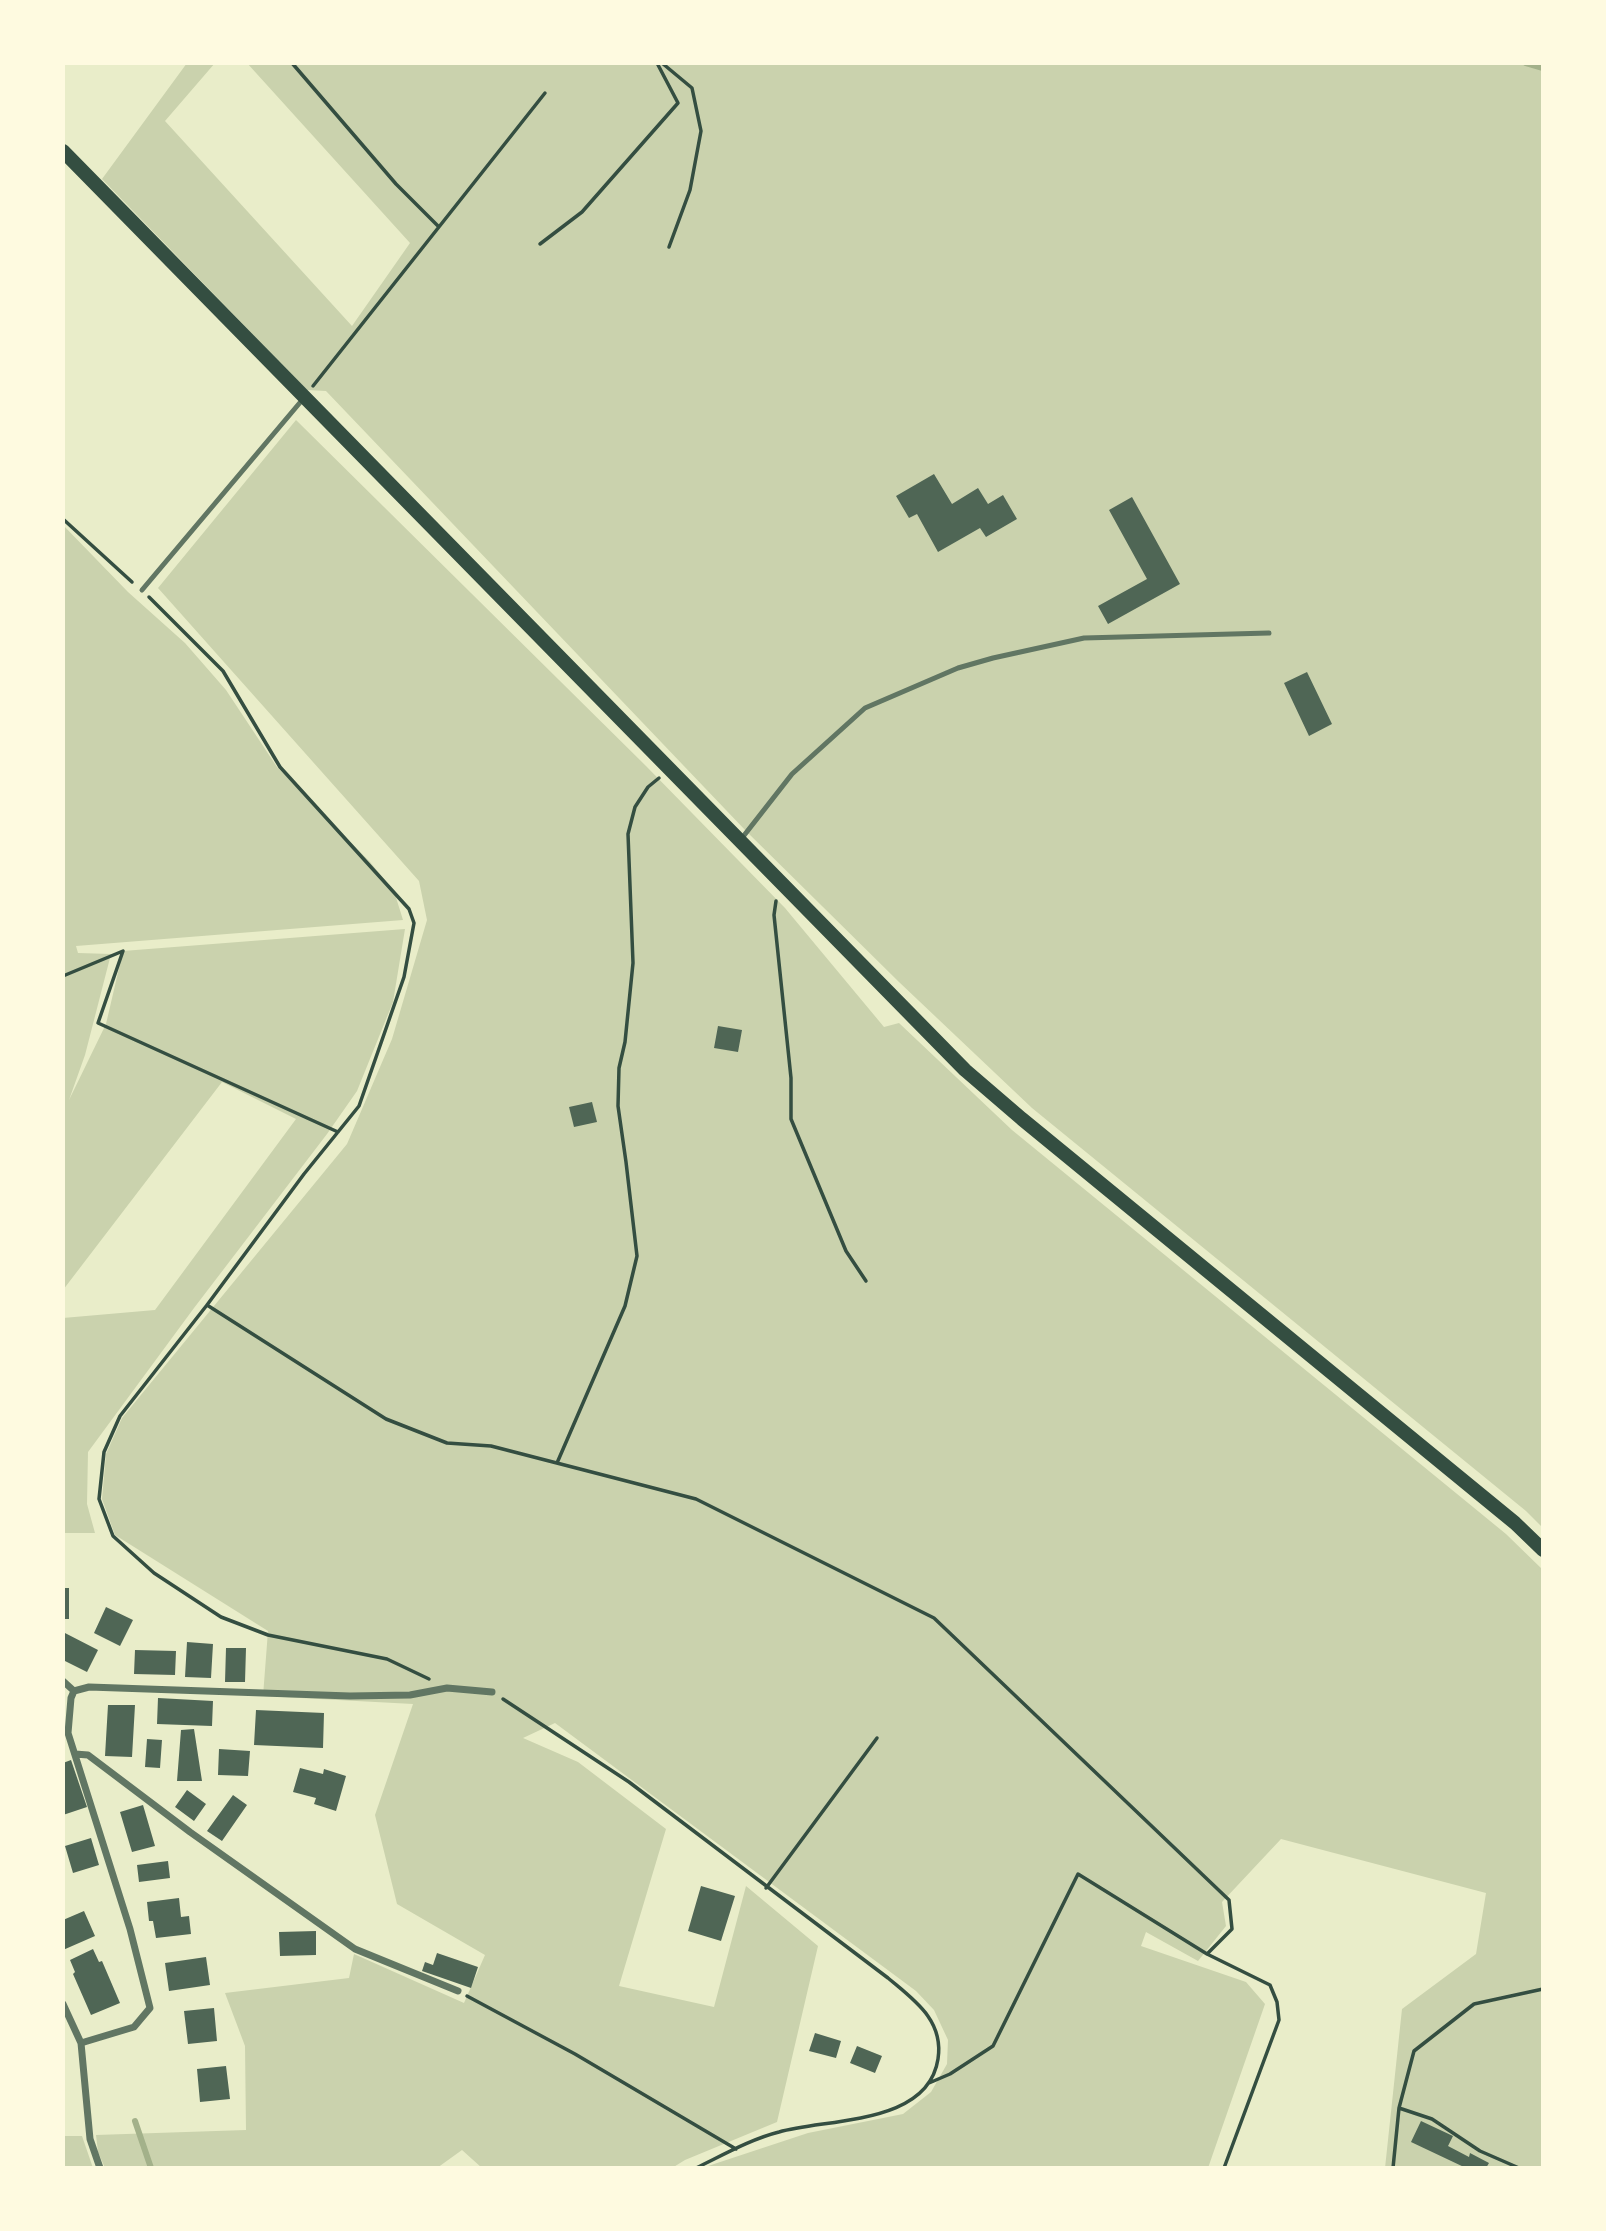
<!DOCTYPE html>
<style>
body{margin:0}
#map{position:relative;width:1606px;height:2231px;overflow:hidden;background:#e9edc9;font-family:Roboto,sans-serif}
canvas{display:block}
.frame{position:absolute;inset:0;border:65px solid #fefae0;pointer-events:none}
</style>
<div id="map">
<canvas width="1606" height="2231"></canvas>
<div class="frame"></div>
</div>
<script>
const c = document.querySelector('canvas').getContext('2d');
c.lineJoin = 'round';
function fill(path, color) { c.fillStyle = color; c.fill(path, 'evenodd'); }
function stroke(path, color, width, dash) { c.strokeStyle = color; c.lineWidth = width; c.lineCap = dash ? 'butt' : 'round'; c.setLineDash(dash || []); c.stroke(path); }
fill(new Path2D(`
 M187 63H215L165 121 352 326 410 243 247 63H1543V1528L1526 1511 1032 1108 899 982 746 831 326 391 307 390 102 179Z
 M296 420 646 766 785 908 884 1027 899 1023 1012 1130 1506 1534 1543 1570V2168H1385L1402 2009 1476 1954 1486 1893 1281 1839 1222 1902 1226 1926 1198 1961 1146 1932 1141 1946 1246 1982 1265 2004 1208 2168H702L808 2133 903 2114 931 2092 947 2064 948 2040 934 2010 916 1991 555 1723 523 1738 578 1762 666 1829 619 1986 714 2007 746 1886 818 1946 777 2122 685 2160 672 2168H482L462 2150 437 2168H105L98 2152 96 2135 246 2130 245 2046 225 1993 349 1978 354 1954 464 2003 485 1955 397 1904 375 1815 413 1704 263 1696 268 1631 115 1535 102 1499 106 1454 122 1418 347 1144 392 1039 427 920 419 881 158 588Z
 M63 525 128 592 185 643 226 690 277 767 370 862 394 891 403 920 76 946 78 953 111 954 85 1055 69 1100 106 1024 123 951 405 929 393 1002 357 1091 327 1134 194 1308 88 1452 87 1504 95 1533H63V1318L155 1310 296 1119 222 1082 63 1290Z
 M82 2136 93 2168H63V2136Z`), '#cad2ad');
stroke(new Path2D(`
 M1526 63 1543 68
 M135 2121 151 2168`), '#a3b18a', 6);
fill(new Path2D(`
 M934 474 952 504 978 488 988 504 1003 495 1017 519 986 537 980 528 938 552 917 514 909 518 896 496Z
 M1132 497 1180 584 1108 624 1098 606 1147 579 1109 510Z
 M1307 672 1332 724 1309 736 1284 683Z
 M718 1026 742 1030 738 1052 714 1048Z
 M592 1102 597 1122 574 1127 569 1107Z
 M63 1588H69V1619H63Z
 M106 1607 133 1620 120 1646 94 1633Z
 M63 1632 98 1650 87 1672 63 1660Z
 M187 1642 213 1644 211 1678 185 1677Z
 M226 1648H246L245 1682H225Z
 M135 1650 176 1651 175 1675 134 1674Z
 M158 1698 213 1701 212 1726 157 1724Z
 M108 1705H135L132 1757 105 1756Z
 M256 1710 324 1713 323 1748 254 1745Z
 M194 1729 202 1781H177L181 1730Z
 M147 1739 162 1740 160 1768 145 1767Z
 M219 1749 250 1751 248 1776 218 1775Z
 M71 1760 87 1807 63 1815V1763Z
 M300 1768 323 1774 324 1769 346 1776 336 1811 314 1804 316 1798 293 1792Z
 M187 1790 206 1804 194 1821 175 1807Z
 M233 1795 247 1805 222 1841 207 1831Z
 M143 1805 155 1846 132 1852 120 1812Z
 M91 1838 99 1865 73 1873 65 1846Z
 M168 1861 170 1878 139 1882 137 1865Z
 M701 1886 735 1896 721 1941 688 1931Z
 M179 1898 181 1917 189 1916 191 1934 156 1938 153 1921H149L147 1902Z
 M84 1911 95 1936 63 1950V1920Z
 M316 1931V1955L280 1956 279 1932Z
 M93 1949 99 1962 102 1961 120 2003 91 2015 73 1974 75 1972 70 1960Z
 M437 1953 478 1967 471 1988 422 1971 425 1962 433 1965Z
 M206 1957 210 1985 169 1991 165 1963Z
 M214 2008 217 2041 188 2044 184 2011Z
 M815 2033 841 2041 836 2058 809 2051Z
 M857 2046 882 2056 875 2073 850 2063Z
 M226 2066 230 2099 200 2102 197 2069Z
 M1421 2121 1453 2136 1448 2146 1469 2157 1470 2153 1489 2163 1486 2168H1466L1411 2142Z`), '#4f6655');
stroke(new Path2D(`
 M292 63 396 184 438 226
 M662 63 692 88 701 131 690 190 669 247
 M540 244 582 212 678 103 657 63
 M313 386 545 93
 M63 519 132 582
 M149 597 223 671 280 767 409 909 414 923 404 977 359 1106 304 1174 207 1305 120 1416 104 1452 99 1499 113 1536 154 1573 221 1617 268 1635 387 1659 429 1679
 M776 901 774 915 791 1078V1119L846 1251 866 1281
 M63 976 123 951 98 1023 338 1132
 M207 1305 386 1419 447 1443 491 1446 696 1499 934 1618 1229 1900 1232 1929 1207 1954
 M557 1463 625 1306 637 1256 626 1162 618 1106 619 1068 625 1042 633 963 628 834 635 807 648 787 659 778
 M503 1699 629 1782 888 1978C914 2000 944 2020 938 2059 928 2125 829 2118 779 2132 751 2139 723 2155 696 2168
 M766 1888 877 1738
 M467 1996 575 2054 736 2149
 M929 2083 950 2074 993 2046 1078 1874 1207 1954 1270 1985 1277 2002 1279 2020 1224 2168
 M1399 2108 1432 2119 1480 2151 1519 2168
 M1393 2168 1399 2108 1414 2051 1474 2004 1543 1989`), '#344e41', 3.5);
stroke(new Path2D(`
 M142 590 303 399
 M742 838 792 774 865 708 958 668 993 658 1084 638 1269 633`), '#617663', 5);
stroke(new Path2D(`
 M63 1681 74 1691
 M74 1691 89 1687 350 1696 410 1695 447 1688 492 1692
 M74 1691 71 1698 68 1733 130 1929 150 2008 134 2027 81 2043
 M75 1754 88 1755 190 1832 355 1949 458 1991
 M63 2004 81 2043 90 2139 100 2168`), '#617663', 7);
stroke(new Path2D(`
 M63 151 965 1070 1022 1119 1515 1523 1543 1550`), '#344e41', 14);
</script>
